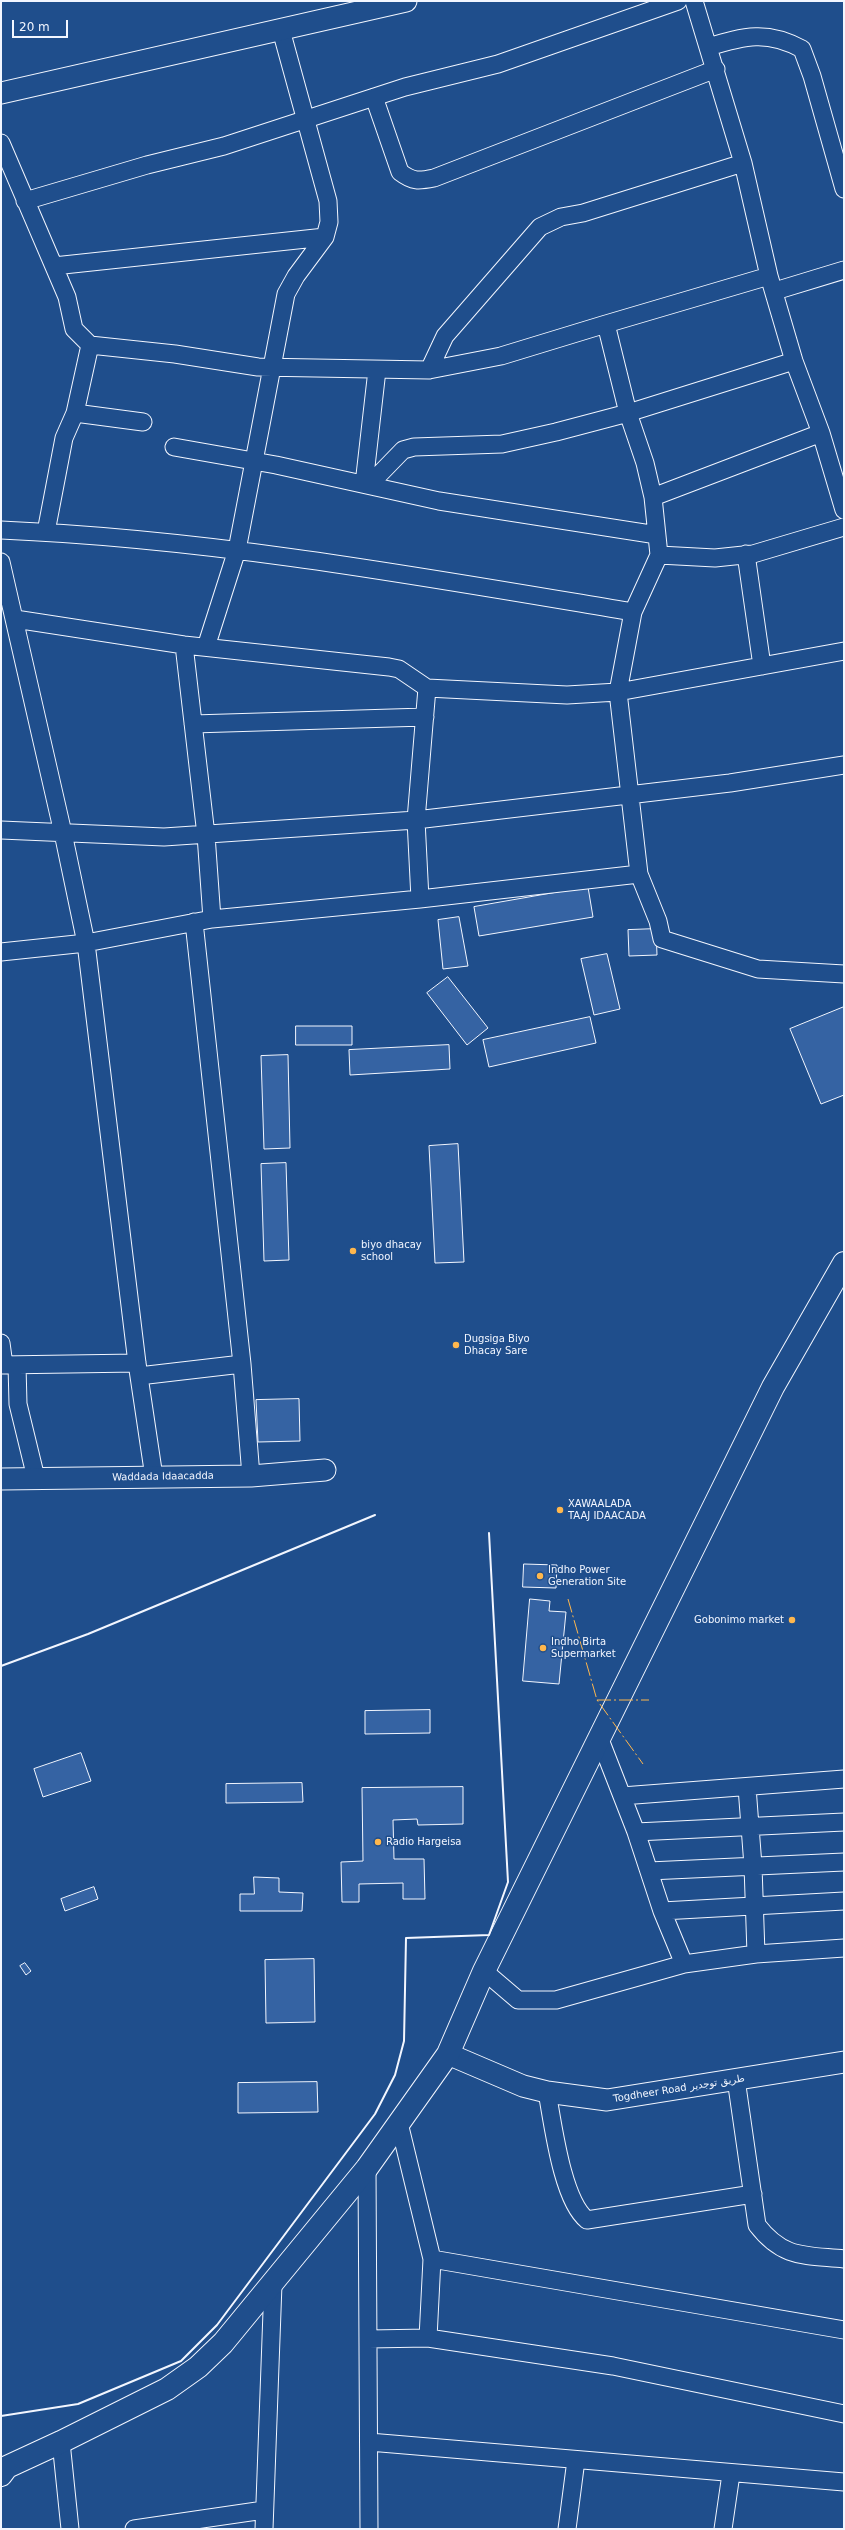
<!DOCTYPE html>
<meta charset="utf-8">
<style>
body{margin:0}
#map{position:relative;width:845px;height:2530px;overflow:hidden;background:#1f4e8c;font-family:"DejaVu Sans",sans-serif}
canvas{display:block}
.frame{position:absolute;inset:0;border:2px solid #f2f6ff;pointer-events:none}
.scale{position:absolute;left:12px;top:20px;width:56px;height:18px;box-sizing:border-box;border:2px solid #f2f6ff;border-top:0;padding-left:5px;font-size:12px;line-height:14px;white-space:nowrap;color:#f2f6ff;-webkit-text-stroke:3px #1f4e8c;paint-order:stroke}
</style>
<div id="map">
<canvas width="845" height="2530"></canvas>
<div class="frame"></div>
<div class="scale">20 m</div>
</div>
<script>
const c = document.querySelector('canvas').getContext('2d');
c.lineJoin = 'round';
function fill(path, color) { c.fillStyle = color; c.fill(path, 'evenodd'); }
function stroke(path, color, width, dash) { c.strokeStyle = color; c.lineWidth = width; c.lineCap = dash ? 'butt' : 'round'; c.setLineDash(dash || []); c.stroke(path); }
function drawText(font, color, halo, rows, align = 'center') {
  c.font = font + ' "DejaVu Sans","Noto Sans Arabic",sans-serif'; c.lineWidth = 3; c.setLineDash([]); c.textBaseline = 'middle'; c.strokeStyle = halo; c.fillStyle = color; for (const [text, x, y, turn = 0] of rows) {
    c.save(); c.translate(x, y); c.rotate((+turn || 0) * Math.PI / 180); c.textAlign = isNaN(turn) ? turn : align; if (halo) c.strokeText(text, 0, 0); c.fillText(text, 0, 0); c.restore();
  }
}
const building = new Path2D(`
 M588 887 593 917 479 936 474 907Z
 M459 917 468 966 443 969 438 920Z
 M656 929 657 955 629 956 628 930Z
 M607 954 620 1009 594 1015 581 959Z
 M448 977 488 1028 467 1045 427 993Z
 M844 1007V1095L821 1104 790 1029Z
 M590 1017 596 1043 489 1067 483 1040Z
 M296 1026H352V1045H296Z
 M449 1045 450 1069 350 1075 349 1050Z
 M288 1055 290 1148 264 1149 261 1056Z
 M458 1144 464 1262 435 1263 429 1146Z
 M286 1163 289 1260 264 1261 261 1164Z
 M299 1399 300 1441 258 1442 256 1400Z
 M524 1564 557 1565 556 1588 523 1587Z
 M530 1599 550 1601 549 1611 566 1612 559 1684 523 1681Z
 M430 1710V1733L365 1734V1711Z
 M81 1753 91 1781 43 1797 34 1769Z
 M302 1783 303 1802 226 1803V1784Z
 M463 1787V1824L418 1825 417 1819 393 1820 394 1859H424L425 1899H403V1883L359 1884V1902H342L341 1862 363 1861 362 1788Z
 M254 1877 279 1878V1892L303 1893 302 1911H240V1894H254Z
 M94 1887 98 1899 65 1911 61 1899Z
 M314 1959 315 2022 266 2023 265 1960Z
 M25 1963 31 1971 26 1975 20 1966Z
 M317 2082 318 2112 238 2113V2083Z`);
fill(building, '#3563a3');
stroke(building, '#f2f6ff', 1);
const minor = new Path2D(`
 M694 1 743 163 769 276 794 361 821 433 844 510
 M708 47C745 36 767 30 802 49L812 76 844 189
 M374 97 400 172C413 182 419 181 434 178L716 69
 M1 143 67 297 74 329 90 345 175 354 258 367 429 370 501 356 606 324
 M25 201 147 165 224 146 405 87 498 64 678 1
 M54 266 325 237
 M769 276 606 324 628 413 645 463 653 497 659 555 633 612 618 692 639 874 658 921 662 939 758 969 844 974
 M775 291 844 270
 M429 370 445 336 540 227 561 217 583 213 743 163
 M75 413 143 422
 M174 447 276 465 439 501 657 535
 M364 484 377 370
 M369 485 403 450 414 447 502 444 556 432 628 413 794 361
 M653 497 821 433
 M1 530C213 539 424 577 633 612
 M46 532 64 438 75 413 90 345
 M746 554 762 666
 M659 555 715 558 753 554 844 527
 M1 562 63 833 86 943 137 1363 154 1477
 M15 619 184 645 389 667 399 669 427 688 567 695 618 692 844 651
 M184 645 206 835 212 919
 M206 647 237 550 286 294 296 276 325 237 329 222 328 201 281 30
 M193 724 425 717
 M1 830 164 837 416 820 730 783 844 765
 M420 899 416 820 427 688
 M194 922 242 1364 251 1476
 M1 952 86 943 212 919 420 899 639 874
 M1 1343 4 1365
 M1 1365 137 1363
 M17 1365 18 1404 36 1478
 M139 1376 242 1364
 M599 1737 636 1832 662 1911 684 1964
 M747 1787 753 1866 756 1954
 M622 1796 844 1779
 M636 1832 844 1822
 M649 1871 844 1862
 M662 1911 844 1901
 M484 1971 518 2000H556L684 1964 756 1954 844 1948
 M736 2079 757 2225C783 2259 805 2255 844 2259
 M547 2092C553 2124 562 2200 587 2220L753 2194
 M399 2123 432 2259 428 2338
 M367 2168 369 2529
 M432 2259 844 2330
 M369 2339 428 2338 613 2366 844 2414
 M61 2442 70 2529
 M369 2442 844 2482
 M134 2529 264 2510
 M264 2529 273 2284
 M567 2529 576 2460
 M723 2529 731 2474`);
const tertiary = new Path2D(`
 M1 93 406 1
 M1 1479 251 1476 325 1470
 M448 2054 523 2086 547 2092 607 2100 844 2062`);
const secondary = new Path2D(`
 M1 2475 7 2467 61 2442 167 2389 198 2367 223 2343 367 2168 448 2054 484 1971 773 1387 844 1263`);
stroke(minor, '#f2f6ff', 19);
stroke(tertiary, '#f2f6ff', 23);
stroke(secondary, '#f2f6ff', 24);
stroke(minor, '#1f4e8c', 17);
stroke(tertiary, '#1f4e8c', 21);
stroke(secondary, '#1f4e8c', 22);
stroke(new Path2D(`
 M1 1666 88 1634 375 1515
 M1 2416 78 2404 181 2361 217 2325 375 2114 395 2075 404 2041 406 1938 489 1935 508 1882 489 1533`), '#f2f6ff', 2);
stroke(new Path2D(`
 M568 1599 597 1700 643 1764
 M597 1700H649`), '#ffb74d', 1, [14, 3, 2, 3]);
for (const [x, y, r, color] of [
 [353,1251,4,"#ffb74d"],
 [456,1345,4,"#ffb74d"],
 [560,1510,4,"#ffb74d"],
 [540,1576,4,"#ffb74d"],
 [792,1620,4,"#ffb74d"],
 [543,1648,4,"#ffb74d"],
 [378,1842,4,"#ffb74d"]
]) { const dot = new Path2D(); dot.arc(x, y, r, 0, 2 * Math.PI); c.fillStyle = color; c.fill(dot); stroke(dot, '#1f4e8c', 1.5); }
drawText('10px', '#f2f6ff', '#1f4e8c', [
 ["biyo dhacay",361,1245],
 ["school",361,1257],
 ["Dugsiga Biyo",464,1339],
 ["Dhacay Sare",464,1351],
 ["XAWAALADA",568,1504],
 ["TAAJ IDAACADA",568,1516],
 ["Indho Power",548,1570],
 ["Generation Site",548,1582],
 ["Gobonimo market",784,1620,"right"],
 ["Indho Birta",551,1642],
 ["Supermarket",551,1654],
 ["Radio Hargeisa",386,1842]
], 'left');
drawText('10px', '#f2f6ff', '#1f4e8c', [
 ["Waddada Idaacadda",163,1477,-1],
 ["Togdheer Road طريق توجدير",679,2089,-9]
]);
</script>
